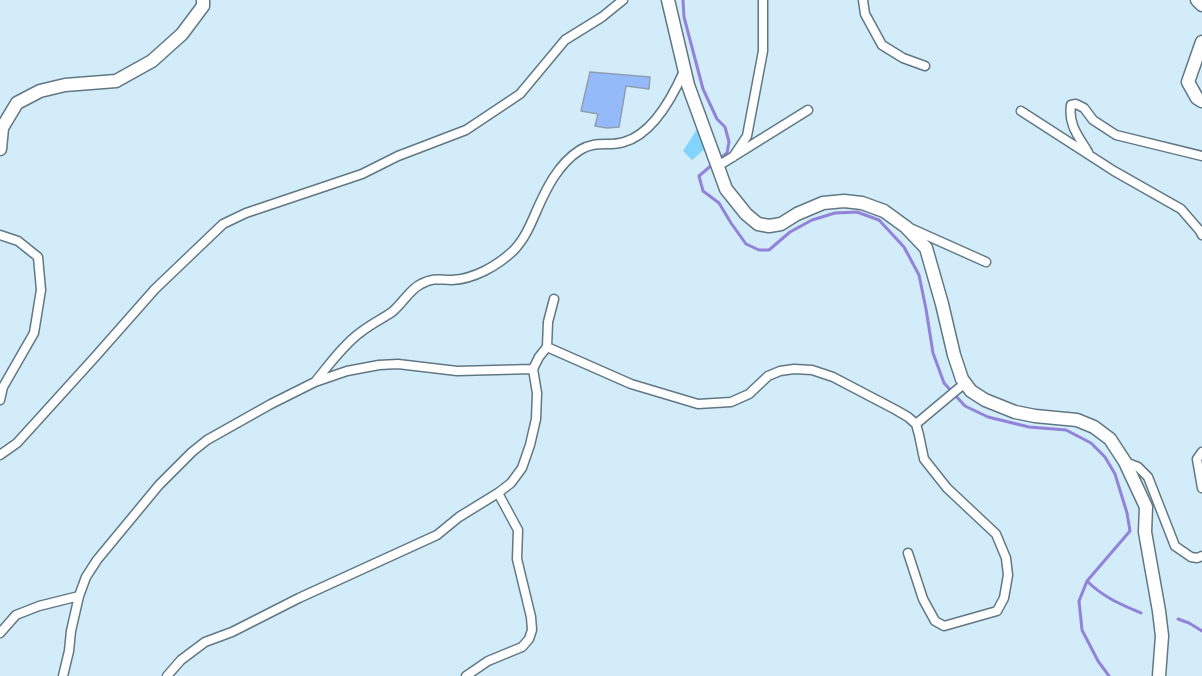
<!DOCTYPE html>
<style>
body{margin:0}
canvas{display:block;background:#d2ecfa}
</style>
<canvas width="1202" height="676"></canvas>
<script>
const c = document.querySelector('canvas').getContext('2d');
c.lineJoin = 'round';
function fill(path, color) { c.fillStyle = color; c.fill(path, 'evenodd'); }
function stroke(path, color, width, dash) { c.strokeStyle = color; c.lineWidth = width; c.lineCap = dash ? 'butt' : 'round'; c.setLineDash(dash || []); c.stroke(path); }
fill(new Path2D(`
 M699 126 707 147 692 160 683 151Z`), '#82d4fd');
stroke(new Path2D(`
 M683 0 684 17 703 89 717 119 725 127 729 142 727 153 718 160
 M713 164 699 176 703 191 719 203 731 223 746 244 759 250H769L790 232 812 220 835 213 857 212 879 220 904 247 919 275 926 309 933 353 944 383 965 406 988 417 1029 427 1066 430 1091 443 1105 457 1115 474 1127 513 1130 531 1087 581 1079 601 1082 630 1098 661 1109 676
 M1087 581C1103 597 1120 604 1141 613
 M1178 619 1189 623 1202 631`), '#9283d9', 3);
const building = new Path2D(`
 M590 72 650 77 649 89 626 86 619 127 607 128 595 126 598 114 581 111Z`);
fill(building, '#94bafa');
stroke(building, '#919eb2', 1.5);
const street = new Path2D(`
 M863 0 865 14 882 45 903 58 925 66
 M1021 111 1114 171 1181 209 1200 231 1202 235
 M1088 152C1078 136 1068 124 1071 105L1076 104 1084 108 1093 120 1116 135 1202 156
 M733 157 747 136 763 51V0
 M718 166 808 110
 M910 228 986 262
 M0 235 18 241 38 257 41 290 34 333 3 387 0 400
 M547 347 631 384 698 404 731 402 749 394 768 376 780 371 794 369 812 370 833 377 896 410 908 417 916 424 919 435 924 459 947 488 996 534 1006 558 1008 575 1004 598 997 611 944 626 935 621 923 599 908 553
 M315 382C328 366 345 343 361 332 371 324 382 319 392 312 402 304 410 289 421 284 435 277 439 280 452 280 474 279 497 266 513 251 524 240 530 226 536 212 546 189 558 164 580 150 596 140 609 147 624 142 653 134 673 96 684 71
 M916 424 965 383
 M1202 452 1197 459 1202 488
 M0 455 17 443 95 357 155 289 223 224 246 213 362 174 398 156 466 130 520 94 565 40 602 17 623 0
 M1125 462 1138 467 1148 477 1175 546 1191 557 1197 558 1202 556
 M0 633 16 615 39 606 79 596
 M63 676 69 651 71 631 79 596 86 577 97 560 159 485 192 452 207 440 271 404 315 382 347 371 379 365 398 364 457 371 533 369
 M167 676 181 660 205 642 232 632 299 598 437 535 459 517 498 493
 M466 676 488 661 522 647 529 639 532 630 531 617 517 559 518 530 498 493 511 483 522 468 530 445 536 419 537 393 533 369 539 357 547 347 548 322 554 299`);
const secondary = new Path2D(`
 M668 0 688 85 726 189 746 214 758 224 769 226 781 224 797 214 823 203 844 201 862 203 884 211 906 227 926 248 942 304 954 355 962 379 971 391 985 400 1015 412 1035 416 1077 420 1094 427 1110 439 1125 462 1146 507 1145 532 1159 611 1162 636 1159 676
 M1197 0 1202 5
 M1202 42 1188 82 1197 98 1202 101
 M0 149 2 128 17 103 40 91 65 85 116 81 152 61 182 34 203 6V0`);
stroke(street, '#617884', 11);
stroke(secondary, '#617884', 15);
stroke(street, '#fff', 8);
stroke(secondary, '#fff', 12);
</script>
